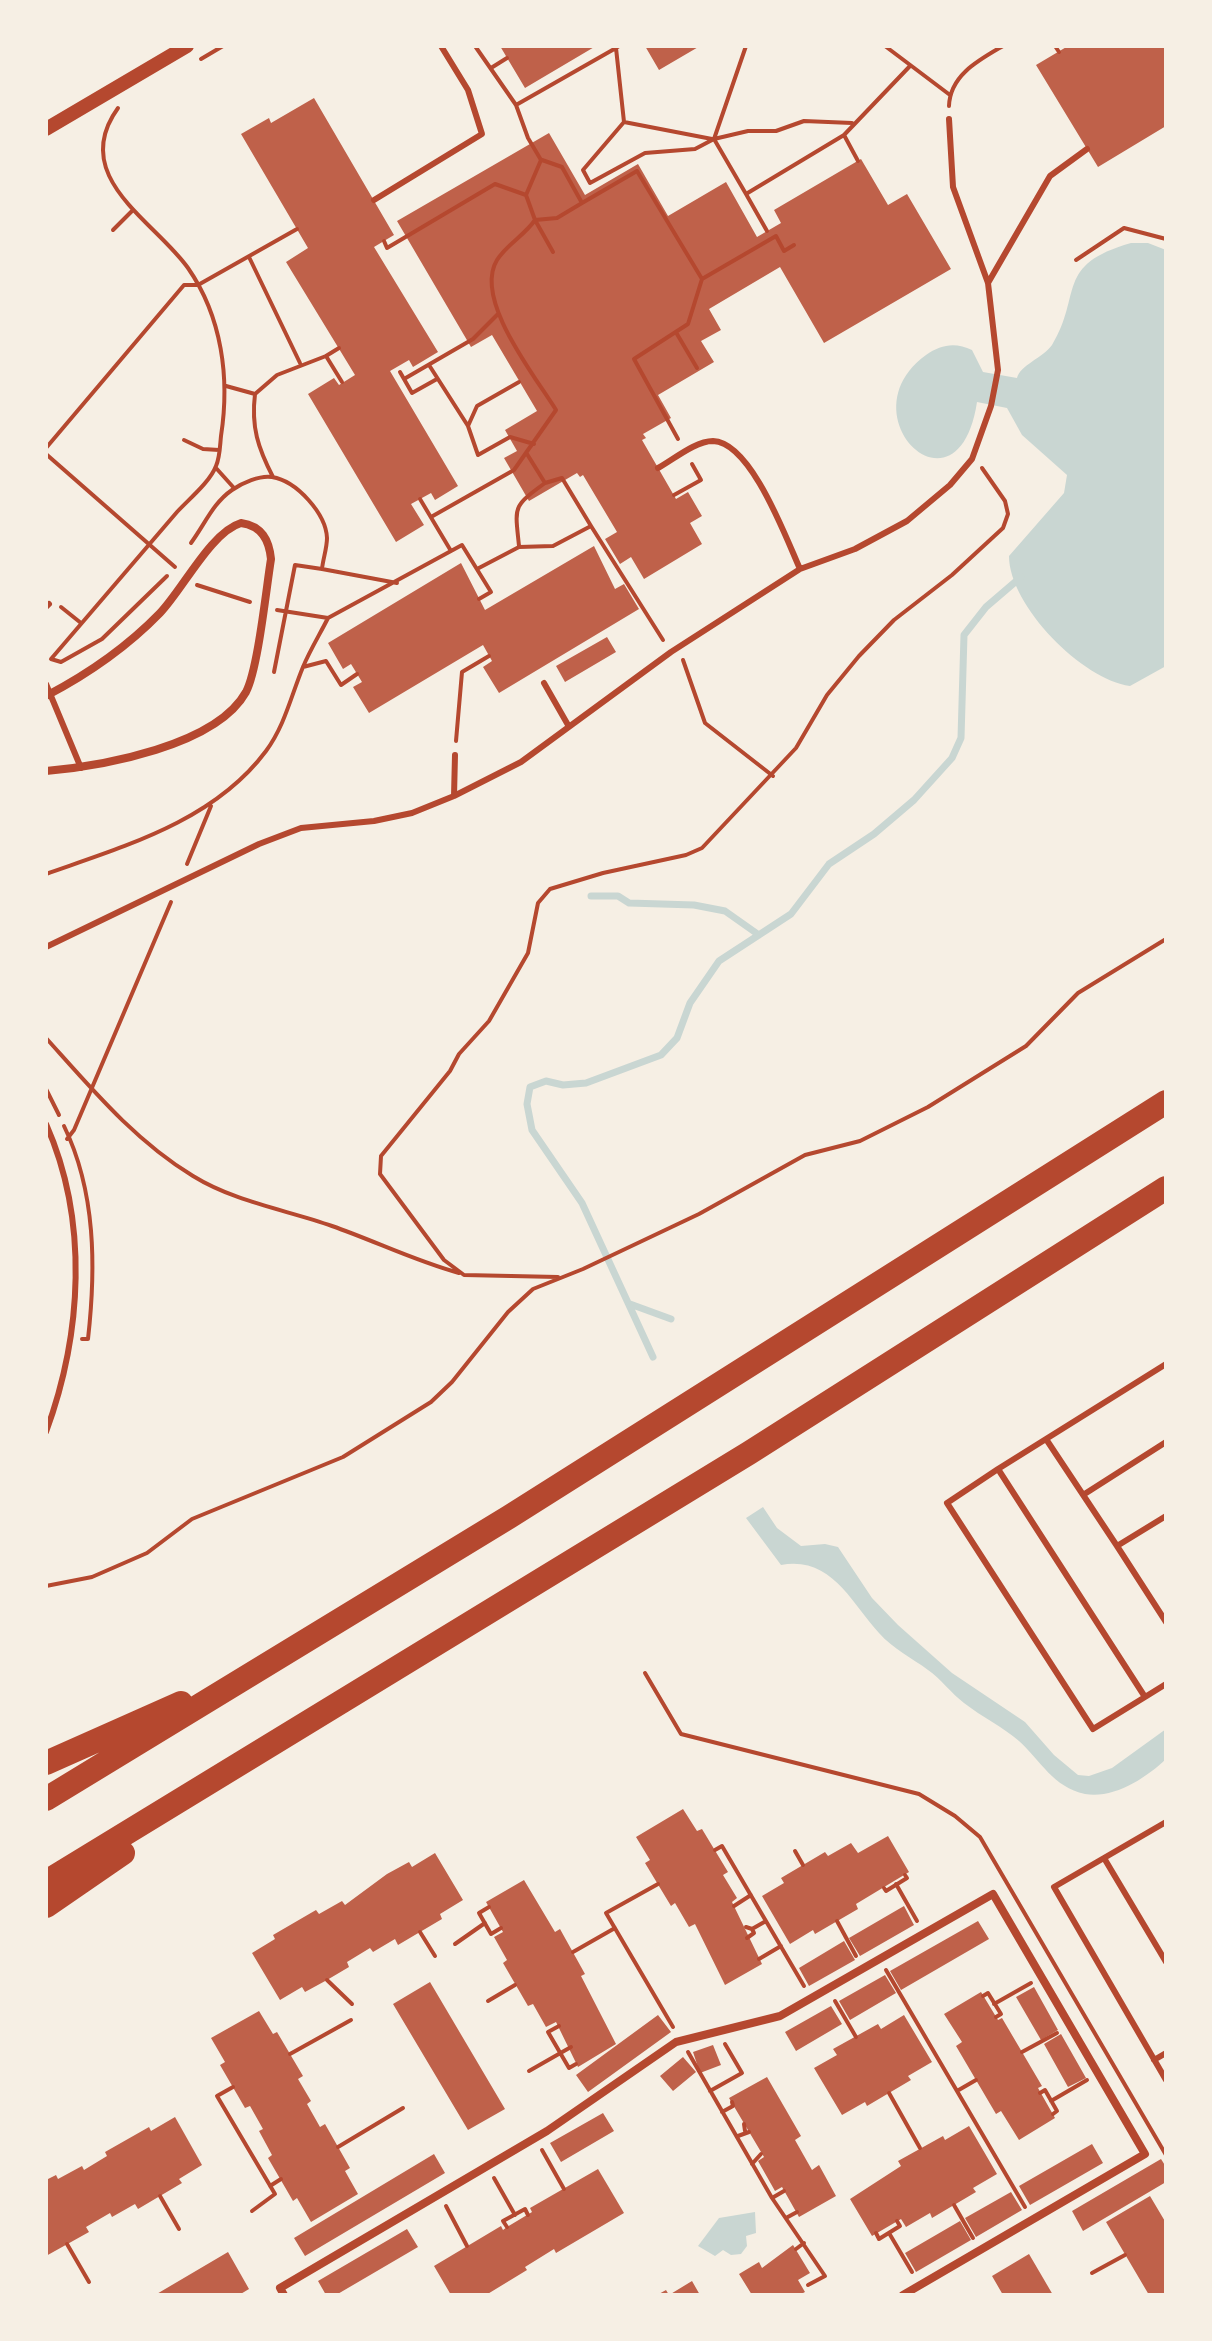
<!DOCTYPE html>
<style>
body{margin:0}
#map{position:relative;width:1212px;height:2341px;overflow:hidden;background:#f6efe4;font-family:Quicksand,sans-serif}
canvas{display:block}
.frame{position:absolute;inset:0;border:48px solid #f6efe4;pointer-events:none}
</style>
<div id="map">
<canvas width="1212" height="2341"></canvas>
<div class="frame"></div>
</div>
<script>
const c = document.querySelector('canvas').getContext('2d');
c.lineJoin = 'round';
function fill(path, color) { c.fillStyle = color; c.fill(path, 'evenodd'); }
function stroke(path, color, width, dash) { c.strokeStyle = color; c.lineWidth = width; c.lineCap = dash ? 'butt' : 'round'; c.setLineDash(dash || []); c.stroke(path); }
fill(new Path2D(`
 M1131 243H1148L1166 250V666L1130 686C1083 680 1009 606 1009 556L1064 493 1067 475 1022 435 1007 408 977 402C958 526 843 415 926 355 941 344 956 342 972 350L983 372 1017 378C1020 365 1043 358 1052 345 1083 294 1054 265 1131 243Z
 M763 1507 777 1528 801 1546 825 1544 838 1547 872 1598 898 1625 952 1673 1025 1722 1054 1755 1078 1775 1089 1776 1112 1768 1166 1729V1759C1146 1778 1114 1799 1085 1794 1053 1787 1041 1761 1019 1741 1003 1727 982 1717 964 1703 951 1693 941 1679 928 1670 912 1658 893 1649 879 1633 851 1603 832 1556 781 1565L746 1518Z
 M755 2212 756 2233 746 2236 747 2246 741 2254 731 2255 723 2250 715 2256 698 2246 719 2218Z`), '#c9d6d2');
stroke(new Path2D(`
 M591 896H618L629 903 694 905 725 911 759 935
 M630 1304 671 1319
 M653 1357 582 1203 532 1130 527 1104 530 1087 546 1081 563 1085 586 1083 661 1055 677 1038 690 1003 719 961 791 914 829 864 874 834 914 800 952 758 961 738 964 635 986 607 1021 577`), '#c9d6d2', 7);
fill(new Path2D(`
 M500 46H596L525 88Z
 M645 46H700L659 70Z
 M1068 46H1166V126L1098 167 1036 65Z
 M314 98 394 235 374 247 438 352 413 367 409 360 390 371 458 486 435 500 431 493 411 504 424 525 396 542 308 394 334 378 339 385 355 375 286 262 308 248 241 134 269 118 271 123Z
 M549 133 585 195 638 164 668 216 726 182 757 237 781 223 774 210 861 159 888 205 907 194 951 269 824 343 780 267 709 309 721 330 701 341 714 362 658 395 671 418 643 434 646 438 642 440 676 499 688 492 702 516 690 523 702 544 644 579 631 557 620 564 605 539 617 532 583 475 580 477 577 473 529 501 504 458 517 451 505 430 537 411 492 335 471 347 397 221Z
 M594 546 615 589 624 584 639 609 499 693 483 667 492 661 483 645 369 713 353 687 362 682 351 664 343 669 328 643 461 563 485 610Z
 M607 637 616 652 565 682 556 666Z
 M683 1809 697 1831 702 1829 728 1872 723 1875 737 1898 732 1902 762 1964 725 1985 695 1924 689 1927 675 1903 671 1906 645 1863 650 1860 636 1837Z
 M888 1836 909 1872 856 1904 858 1909 815 1934 813 1930 790 1944 762 1896 784 1883 781 1878 825 1852 828 1856 851 1843 858 1853Z
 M435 1853 463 1900 440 1914 442 1919 398 1945 395 1939 373 1952 370 1948 347 1962 349 1967 327 1980 305 1992 302 1987 280 2000 252 1953 275 1939 273 1935 316 1910 319 1914 342 1901 345 1905 387 1874 409 1862 412 1867Z
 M524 1880 555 1932 560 1929 585 1974 581 1976 616 2044 578 2067 556 2022 546 2027 533 2004 528 2006 503 1963 507 1960 494 1937 503 1932 486 1902Z
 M904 1906 914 1925 860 1956 849 1938Z
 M978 1921 989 1939 901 1990 890 1971Z
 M844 1941 855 1960 809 1986 799 1968Z
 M885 1975 896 1993 850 2020 839 2001Z
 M430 1982 505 2109 468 2130 393 2004Z
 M1034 1987 1058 2030 1041 2040 1016 1997Z
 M981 1992 998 2020 1002 2018 1042 2086 1038 2088 1055 2118 1019 2140 1001 2111 996 2114 956 2046 962 2042 944 2014Z
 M831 2006 842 2024 796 2051 785 2032Z
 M259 2011 273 2034 277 2032 303 2076 298 2079 311 2101 307 2104 320 2127 325 2124 350 2168 345 2171 358 2194 311 2222 297 2198 293 2201 268 2158 272 2155 259 2131 263 2129 250 2106 245 2108 220 2065 225 2062 211 2038Z
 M658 2015 671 2032 588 2092 576 2075Z
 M904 2015 932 2062 908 2076 911 2080 867 2106 865 2102 842 2115 814 2068 837 2055 833 2049 878 2024 881 2029Z
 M1061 2034 1086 2078 1068 2087 1044 2044Z
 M713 2045 721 2065 700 2073 693 2052Z
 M683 2057 696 2072 673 2091 660 2076Z
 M767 2077 801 2136 795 2140 812 2170 819 2165 836 2196 799 2217 782 2187 775 2191 758 2161 764 2157 729 2098Z
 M603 2113 614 2131 561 2162 550 2143Z
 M175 2117 202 2165 179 2179 182 2183 138 2209 135 2204 112 2217 110 2213 86 2227 89 2232 46 2256V2180L56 2175 58 2179 82 2166 84 2170 107 2156 105 2152 149 2127 151 2131Z
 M969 2126 997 2174 973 2188 976 2192 932 2218 930 2213 906 2227 901 2219 872 2236 850 2199 901 2166 898 2161 943 2136 945 2140Z
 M1092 2144 1103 2163 1030 2205 1019 2186Z
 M434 2154 445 2173 305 2256 294 2238Z
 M1161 2159 1166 2167V2182L1083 2231 1072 2211Z
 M598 2169 624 2213 556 2253 554 2249 525 2267 527 2270 486 2295H451L434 2266 501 2226 503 2230 507 2227 532 2212 530 2208Z
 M1011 2192 1022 2210 976 2237 965 2218Z
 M1150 2196 1166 2223V2295H1149L1106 2222Z
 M960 2221 971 2240 916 2272 905 2253Z
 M407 2229 418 2247 336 2295H326L318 2281Z
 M793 2245 810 2273 798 2280 805 2292 799 2295H752L739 2274 759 2262 762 2268Z
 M228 2252 249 2289 239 2295H155Z
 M1029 2254 1053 2295H1003L992 2276Z
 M692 2281 700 2295H657L666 2290 669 2295Z`), '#bf614a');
stroke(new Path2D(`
 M619 46 616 48 624 122 712 139
 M746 46 714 139 746 194 844 135 910 66
 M885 46 950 95
 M1055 46 1059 52
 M201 59 223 46
 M491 68 507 58
 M516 105 616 48
 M949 106C950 75 979 60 1003 46
 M118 108C68 177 155 221 188 268 222 317 230 378 221 436 220 445 220 457 216 466 210 482 189 499 177 512 135 561 93 610 51 659L61 662 102 639 167 576
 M624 122 583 170 590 183 645 153 695 149 714 139 748 131H776L804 121 852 123
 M844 135 858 161
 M542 160 562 167 582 203 637 171 702 279 776 236 784 251 794 245
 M746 194 767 231
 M113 230 132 211
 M384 241 387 248 495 184 526 195
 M553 252 535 220 557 218 582 203
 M249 257 300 363
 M1076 260 1124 228 1166 239
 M677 334 697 368
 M326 356 339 348
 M429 365 468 426
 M400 372 412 393 437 379
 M404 379 473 339 498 314
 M519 382 477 406 468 426 478 455 510 437 534 444
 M226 386 255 394
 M678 439 634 359 688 324 702 279
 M184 440 203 449 219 450
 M46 448 184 285H198L297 229
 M46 454 175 567
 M527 454 545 483 562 478 591 526
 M216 468 234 488
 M273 477C258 448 251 427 255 394L277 375 326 356 342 382
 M674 495 701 480 692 464
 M420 499 451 551
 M431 517 514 470 556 410C535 376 473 299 497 260 507 244 524 236 535 220L526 195 541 160 528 138 516 105 475 46
 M191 543C205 524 213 503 232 490 242 483 260 475 272 477 297 481 326 514 327 538 327 548 323 559 322 569L397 583
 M519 546C515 506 512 507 545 483
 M477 569 519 547 553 546 591 526 663 640
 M197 585 250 602
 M61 607 81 623
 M277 610 328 618 462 545 491 592 479 599
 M683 660 705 723 773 776
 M303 667 326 661 341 685 357 674
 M274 672 295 565 322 569
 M456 741 462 672 489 656
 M187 864 211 806
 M46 874C125 846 214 821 266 751 285 725 291 696 303 667 310 650 320 634 328 618
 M46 1038C91 1088 135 1141 193 1176 235 1202 287 1210 332 1226 375 1241 415 1261 459 1273
 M46 1089 59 1115
 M64 1126C96 1192 96 1268 88 1339H82
 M67 1139 74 1130 171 902
 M558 1277 464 1275 444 1260 380 1174 381 1156 450 1071 459 1054 489 1021 528 953 538 903 550 889 603 873 686 855 702 848 796 748 827 695 859 656 894 620 952 575 1003 528 1008 514 1005 501 982 468
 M46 1586 92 1577 147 1553 192 1519 343 1457 431 1402 452 1382 508 1312 533 1289 583 1269 699 1214 805 1155 860 1141 928 1107 1026 1046 1078 993 1166 939
 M645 1673 681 1734 919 1794 955 1816 980 1837 1166 2155
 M715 1850 722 1846 804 1986
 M795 1851 803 1865
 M658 1884 606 1913 673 2027
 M896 1884 917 1921
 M884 1888 886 1891 907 1878 905 1875
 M734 1906 751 1895
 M489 1907 479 1913 491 1934 501 1928
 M837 1921 856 1956
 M746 1927 752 1929
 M420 1932 435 1956
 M747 1938 754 1933 752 1929 766 1921
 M455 1944 485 1923
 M573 1952 615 1928
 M759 1959 781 1946
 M886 1970 1025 2207
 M327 1980 352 2004
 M983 1996 988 1993 1001 2014 996 2017
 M488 2001 515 1985
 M835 2001 856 2037
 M994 2004 1031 1983
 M559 2026 548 2032 569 2068 576 2064
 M688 2052 772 2198 825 2276 808 2285
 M1022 2052 1057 2033
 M290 2054 351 2020
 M529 2071 571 2047
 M233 2087 217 2096 275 2194 252 2211
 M710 2091 742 2073 725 2044
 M957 2091 976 2080
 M889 2093 920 2148
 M1040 2093 1045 2090 1057 2111 1053 2114
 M1051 2101 1087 2080
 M722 2112 733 2106 732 2102
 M744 2124 745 2131
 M738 2136 749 2132
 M338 2147 403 2108
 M542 2150 564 2189
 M752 2164 761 2154
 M494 2178 515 2215
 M270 2186 281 2179
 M160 2196 179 2229
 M772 2198 784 2191
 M954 2205 973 2238
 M446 2206 467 2246
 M786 2218 797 2212
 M507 2227 503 2221 525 2209 528 2215
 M876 2233 879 2239 900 2226 897 2221
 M889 2233 912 2272
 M67 2244 89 2282
 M796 2249 804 2243
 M1092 2273 1125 2255`), '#b5482f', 4);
stroke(new Path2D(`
 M374 200 482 134 468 90 441 46
 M988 283 1050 176 1087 149
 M658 468C673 460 695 441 713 441 751 442 786 538 800 569
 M46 607 49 604
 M544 683 568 725
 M46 684 81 768
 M454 796 455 755
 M46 947 259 844 301 828 374 821 412 813 454 796 521 762 671 652 800 569 855 549 907 521 950 485 972 459 991 406 998 370 988 283 953 187 949 119
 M46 1124C89 1221 82 1334 46 1432
 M1166 1364 998 1469 1145 1697 1166 1684
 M1046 1439 1117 1546
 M998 1469 947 1503 1093 1729 1145 1697
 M1083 1495 1166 1442
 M1166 1516 1117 1546 1166 1622
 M1166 1822 1054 1887 1166 2080
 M1104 1858 1166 1962
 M1154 2060 1166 2053`), '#b5482f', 6);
stroke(new Path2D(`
 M46 696C88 674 127 647 160 613 183 589 211 532 241 523 262 526 269 540 271 559 266 590 258 669 246 692 216 746 102 766 46 771
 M284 2295 280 2288 547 2131 676 2042 780 2016 993 1894 1145 2154 903 2295`), '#b5482f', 8);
stroke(new Path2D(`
 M46 129 187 46`), '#b5482f', 14);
stroke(new Path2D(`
 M46 1763 181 1703
 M46 1799 509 1517 1166 1102
 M46 1882 749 1453 1166 1188
 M46 1906 123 1853`), '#b5482f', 24);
</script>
